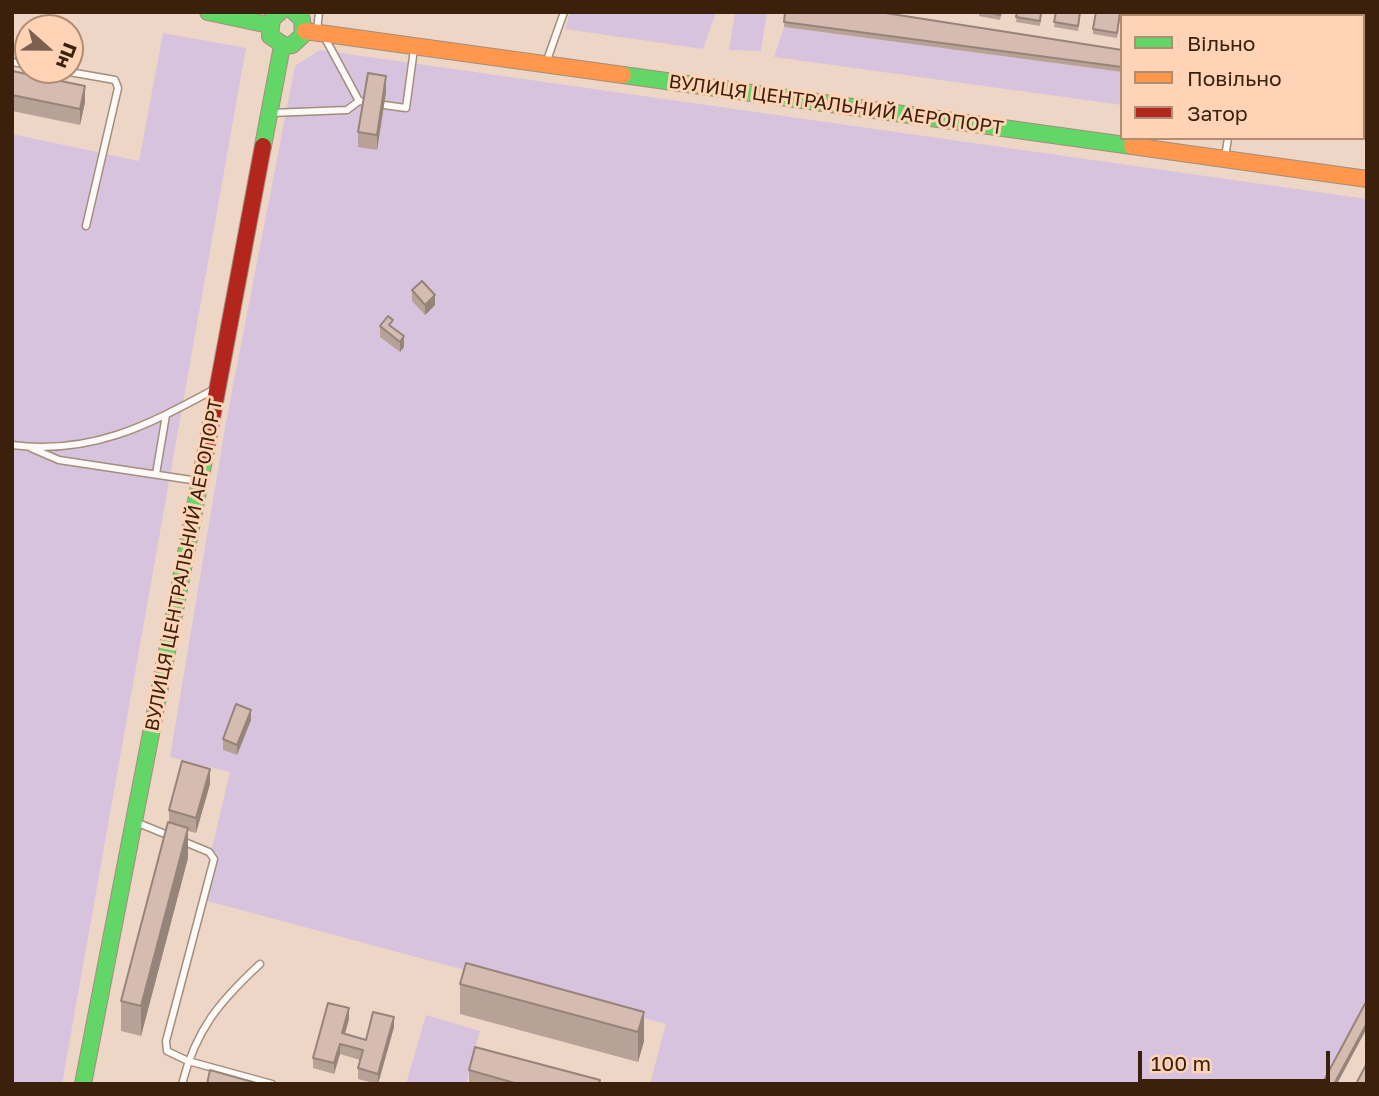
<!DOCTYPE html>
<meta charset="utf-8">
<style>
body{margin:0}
#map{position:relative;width:1379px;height:1096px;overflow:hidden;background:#eed6c6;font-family:"Golos Text",sans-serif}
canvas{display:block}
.frame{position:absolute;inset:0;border:14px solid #3b210c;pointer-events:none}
.legend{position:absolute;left:1120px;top:14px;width:245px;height:126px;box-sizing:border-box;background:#fed3b6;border:2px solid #b08c72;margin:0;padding:9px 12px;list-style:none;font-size:21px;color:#3b210c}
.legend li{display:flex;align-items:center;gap:14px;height:35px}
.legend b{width:35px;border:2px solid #b08c72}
.north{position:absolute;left:14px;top:14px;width:70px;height:70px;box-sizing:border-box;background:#fed3b6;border:2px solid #b08c72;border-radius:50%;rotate:111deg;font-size:19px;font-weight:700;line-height:28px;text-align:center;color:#3b210c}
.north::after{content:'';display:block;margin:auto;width:24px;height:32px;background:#7a604d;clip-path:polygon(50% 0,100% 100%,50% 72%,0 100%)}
.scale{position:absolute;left:1138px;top:1051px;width:192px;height:32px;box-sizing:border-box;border:4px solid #3b210c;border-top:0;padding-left:9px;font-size:21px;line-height:24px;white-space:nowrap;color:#3b210c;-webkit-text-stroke:5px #fed3b6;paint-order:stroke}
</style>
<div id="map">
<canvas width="1379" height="1096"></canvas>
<div class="frame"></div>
<ul class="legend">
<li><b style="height:9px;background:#63d668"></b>Вільно</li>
<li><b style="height:9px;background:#ff974d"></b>Повільно</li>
<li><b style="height:9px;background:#b3261e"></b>Затор</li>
</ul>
<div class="north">Пн</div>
<div class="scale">100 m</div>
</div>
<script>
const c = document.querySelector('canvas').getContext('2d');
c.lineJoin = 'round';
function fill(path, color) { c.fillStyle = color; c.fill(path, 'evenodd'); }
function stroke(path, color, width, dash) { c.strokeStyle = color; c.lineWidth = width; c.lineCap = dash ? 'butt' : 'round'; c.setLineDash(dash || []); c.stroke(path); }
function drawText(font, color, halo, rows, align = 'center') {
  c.font = font + ' "Golos Text",sans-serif'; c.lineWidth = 6; c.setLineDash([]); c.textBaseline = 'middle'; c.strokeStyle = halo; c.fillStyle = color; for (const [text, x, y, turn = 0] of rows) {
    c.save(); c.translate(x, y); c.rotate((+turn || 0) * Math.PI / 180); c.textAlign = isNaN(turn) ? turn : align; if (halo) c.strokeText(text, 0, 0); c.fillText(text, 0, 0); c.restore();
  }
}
fill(new Path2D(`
 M570 12H716L703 49 565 29Z
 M735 12H767L761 51 729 50Z
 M784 27 1122 72V105L774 57Z
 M163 33 246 48 62 1084H12V134L139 161Z
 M320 50 1367 199V1005L1325 1084H650L666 1024 200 899 230 772 170 757 226 422 294 71 296 65Z
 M426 1015 480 1031 466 1084H406Z`), '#d8c3df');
const lane = new Path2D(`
 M317 31 319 12
 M325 38 359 101
 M12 62 28 65
 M546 63 564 12
 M58 70 115 80 118 88 86 226
 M384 105 406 108 414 49
 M271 113 347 110 359 101 366 102
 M1225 157 1228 138
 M12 445C91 455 146 426 213 390
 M31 448 59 460 198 481
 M156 474 166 415
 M138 823 170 836
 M180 840 209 852 214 859 166 1041 167 1051 188 1061 272 1084
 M182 1084C196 1029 220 1001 260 964`);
const fast = new Path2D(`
 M208 12 269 25
 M280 12 272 19 270 36 285 46 292 45 303 35 302 19 294 12
 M623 75 1132 146
 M263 146 282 46
 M83 1084 205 455`);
const slow = new Path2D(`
 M305 31 623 75
 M1132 146 1367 179`);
const jam = new Path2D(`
 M205 455 263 146`);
stroke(lane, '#a38d7c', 9);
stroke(fast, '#a38d7c', 18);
stroke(slow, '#a38d7c', 18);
stroke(jam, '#a38d7c', 18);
stroke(lane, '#fcf9f6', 6);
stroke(fast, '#63d668', 16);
stroke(slow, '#ff974d', 16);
stroke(jam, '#b3261e', 16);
fill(new Path2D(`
 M785 12 1122 50V72L784 27Z
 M979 12H1002L1000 20 979 16Z
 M1017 12H1042L1040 26 1016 22Z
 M1056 12H1081L1078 31 1054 27Z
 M1121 12 1117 38 1093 34V29Z
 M1367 12V34H1363V16Z
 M1363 36 1367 37V71L1363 70Z
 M12 71 85 102 80 125 12 111Z
 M1363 75H1367V99L1363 98Z
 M386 92 377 150 358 147V132Z
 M412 290 435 305 425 315 412 301Z
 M380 326 393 328 404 347 400 352 380 337Z
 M251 720 237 755 223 750V739Z
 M210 784 196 833 188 831V858L141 1036 121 1031V1001L169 823V810Z
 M460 984 644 1012V1041L638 1062 460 1014Z
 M349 1019 345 1034 366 1040 394 1027 378 1084 358 1079V1068L360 1060 340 1054 334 1074 313 1068V1058Z
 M469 1070 600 1084H469Z`), '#b8a297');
fill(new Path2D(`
 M386 76V92L377 150V135Z
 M85 86V102L80 125V109Z
 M435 295V305L425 315V305Z
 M404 336V347L400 352V342Z
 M251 710V720L237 755V745Z
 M210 769V784L196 833V818Z
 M188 828V858L141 1036V1006Z
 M349 1008V1019L342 1043V1033Z
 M644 1012V1041L638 1062V1032Z
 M394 1017V1027L378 1084V1074Z
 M1367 1023V1028L1337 1084H1334Z
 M340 1044V1054L334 1074V1063Z`), '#96847b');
const building = new Path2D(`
 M785 12H879L1122 50V67L784 22Z
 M987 12H1001L1000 15Z
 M1017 12H1041L1040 21 1016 17Z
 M1056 12H1080L1078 26 1054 22Z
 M1096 12H1120L1117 33 1093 29Z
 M1137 12H1160L1159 16H1136Z
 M1176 12H1201L1200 16H1175Z
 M1216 12H1239L1238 16H1216Z
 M1254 12H1280L1279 16H1253Z
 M1295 12H1367V29L1363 28V16H1294Z
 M1363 36 1367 37V65H1363Z
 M12 71 85 86 80 109 12 95Z
 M368 73 386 76 377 135 358 132Z
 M1363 75H1367V94L1363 93Z
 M422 281 435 295 425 305 412 290Z
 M388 316 393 320 389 325 404 336 400 342 380 326Z
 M236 704 251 710 237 745 223 739Z
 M182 761 210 769 196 818 169 810Z
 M168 822 188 828 141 1006 121 1001Z
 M466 963 644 1012 638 1032 460 984Z
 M1367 1000V1023L1334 1084H1322Z
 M328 1003 349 1008 342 1033 366 1040 373 1012 394 1017 378 1074 358 1068 363 1050 340 1044 334 1063 313 1058Z
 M475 1047 600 1080 599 1084H518L469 1070Z
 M1367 1063V1084H1356Z
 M210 1070 260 1084H207Z`);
fill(building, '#d6bcb0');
stroke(building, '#96847b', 2);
drawText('19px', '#3b210c', '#fed3b6', [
 ["ВУЛИЦЯ ЦЕНТРАЛЬНИЙ АЕРОПОРТ",836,105,8],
 ["ВУЛИЦЯ ЦЕНТРАЛЬНИЙ АЕРОПОРТ",184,565,-79]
]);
</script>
